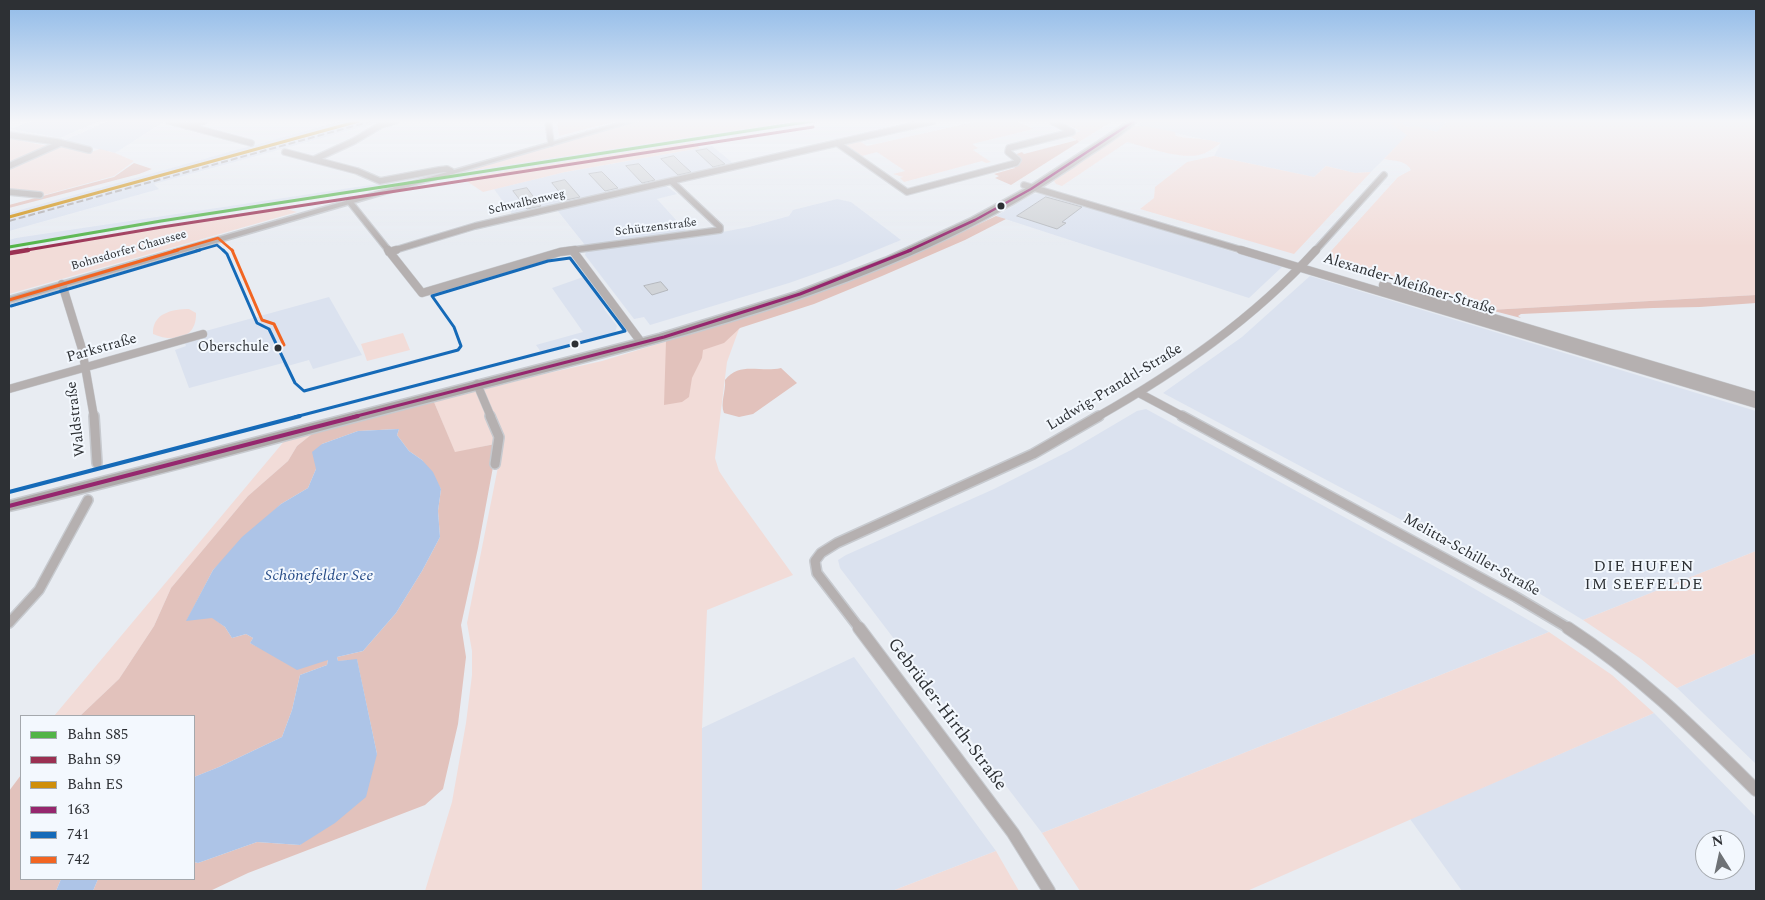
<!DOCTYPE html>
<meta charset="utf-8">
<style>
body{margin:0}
#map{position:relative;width:1765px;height:900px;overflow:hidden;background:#e8ecf2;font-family:Spectral,serif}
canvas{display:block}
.frame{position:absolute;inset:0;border:10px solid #2d3034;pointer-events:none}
.legend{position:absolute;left:20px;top:715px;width:175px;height:165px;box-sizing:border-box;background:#f3f8fe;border:1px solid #a4a8ad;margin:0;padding:6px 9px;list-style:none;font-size:15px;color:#2d3034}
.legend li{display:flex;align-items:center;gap:10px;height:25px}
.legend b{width:25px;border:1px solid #a4a8ad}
.north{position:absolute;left:1695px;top:830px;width:50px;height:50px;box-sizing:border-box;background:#f3f8fe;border:1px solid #a4a8ad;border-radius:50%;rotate:350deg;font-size:14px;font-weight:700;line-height:20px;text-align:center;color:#2d3034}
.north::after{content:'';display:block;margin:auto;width:18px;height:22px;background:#6e7276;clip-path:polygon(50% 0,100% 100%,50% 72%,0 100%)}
</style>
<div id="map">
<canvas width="1765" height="900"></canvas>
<div class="frame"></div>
<ul class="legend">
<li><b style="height:6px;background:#52b447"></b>Bahn S85</li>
<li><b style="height:6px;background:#9a3052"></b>Bahn S9</li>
<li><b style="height:6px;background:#cf8e0a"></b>Bahn ES</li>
<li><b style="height:6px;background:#95276e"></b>163</li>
<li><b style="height:6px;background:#156ab8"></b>741</li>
<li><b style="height:6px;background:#f26522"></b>742</li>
</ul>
<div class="north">N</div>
</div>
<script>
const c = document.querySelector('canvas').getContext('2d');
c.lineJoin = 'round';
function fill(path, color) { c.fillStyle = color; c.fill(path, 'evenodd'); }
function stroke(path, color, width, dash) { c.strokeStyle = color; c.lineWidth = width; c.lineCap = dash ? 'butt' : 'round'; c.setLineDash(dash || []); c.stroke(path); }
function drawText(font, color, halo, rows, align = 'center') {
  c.font = font + ' Spectral,serif'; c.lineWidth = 4; c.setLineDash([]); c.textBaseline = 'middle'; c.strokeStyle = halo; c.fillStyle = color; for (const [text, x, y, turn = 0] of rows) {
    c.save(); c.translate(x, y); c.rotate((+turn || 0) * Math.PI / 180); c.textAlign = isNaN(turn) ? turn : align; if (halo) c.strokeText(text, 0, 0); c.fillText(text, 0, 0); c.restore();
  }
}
fill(new Path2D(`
 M32 121H99L60 138 11 129Z
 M108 121H165L115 153 63 141Z
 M341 121H384L154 184 159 189 9 231V213Z
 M798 121H827L462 178 423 182 99 233 9 249V240L16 238Z
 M1144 121H1447L1437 132 1391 123 1408 135 1371 172 1355 173 1326 166 1314 177 1214 156 1221 143 1137 125Z
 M712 146 734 164 512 214 494 189 565 172Z
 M665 185 677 194 657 199 687 232 585 245 557 210Z
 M1042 193 1282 267 1249 298 996 216 1033 194Z
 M837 199 851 202 901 240 840 265 789 283 650 325 644 317 634 319 585 255 586 252 591 250 717 233 749 227 789 216 793 210Z
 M586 276 600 296 604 309 617 326 615 333 541 352 536 345 583 332 552 288Z
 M1310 276 1756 411V551L1583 620 1537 592 1163 393 1242 337Z
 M329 297 362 355 313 369 309 360 284 367 283 363 189 388 175 350 186 346 185 343 188 341 202 332Z
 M1146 409 1456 578 1549 632 1042 833 840 568 838 560 846 555 994 489 1071 450 1137 411Z
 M1756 653V764L1677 688Z
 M854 657 996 851 892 891H702V728Z
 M1654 713 1756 817V891H1462L1410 819ZM1705 840H1735V870H1705Z`), '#dbe2ef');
fill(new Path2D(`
 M557 121H617L559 136Z
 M642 121H798L461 172 617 126Z
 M978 121H1017L1034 129 972 144 978 148 973 150 991 162 986 163 982 161 904 182 900 178 903 177 893 174 905 171 877 152 862 156 845 144 858 140 867 146Z
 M1059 121H1113L1079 142 1068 135 1081 131Z
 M1447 121H1756V295L1490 310 1322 261 1398 177 1411 170C1406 160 1394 161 1384 159L1407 135 1390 123H1401L1408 127 1416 126 1437 132Z
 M1133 126H1145L1175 132 1176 136C1191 139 1206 138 1221 143 1216 146 1210 151 1205 153 1185 162 1147 147 1127 142L1062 186 1056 184 1054 181Z
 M9 136C18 141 52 148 59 145L88 153 100 149 115 153 134 161 114 176 44 195 9 191Z
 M693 142 700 148 565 172 483 192 462 178Z
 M1214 156 1314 177 1326 166 1355 173 1371 172 1294 254 1140 209 1154 198 1155 187 1187 162Z
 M280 207 297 212 9 294V253Z
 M189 309 196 313C197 339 173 343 153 334 152 313 173 309 189 309Z
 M743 318 727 362 715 458 719 471 731 489 793 575 707 610 702 728V891H425L452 802 466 723 472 675V651L467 623 498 467 494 444 455 453 434 402 544 374 602 361Z
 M403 333 410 350 367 361 361 344Z
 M317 430 297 446 288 461 248 496 171 588 154 626 119 679 80 716H54L286 439Z
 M1756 551V653L1677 688 1641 659 1583 620Z
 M1549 632 1612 675 1654 713 1247 891H1080L1042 833Z
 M996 851 1019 891H892Z`), '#f2dcd8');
fill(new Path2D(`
 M1077 140 1079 142 1011 185 995 178 999 176 994 174 1015 168 1013 166 1020 163V159L1014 155 1022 152 1024 154Z
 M134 163 152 169 139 174 9 208V205L114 177Z
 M996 216 1006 219 965 240 882 276 814 304 740 328 724 343 703 350 702 358 692 378 689 397 682 402 664 405 666 341C780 307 889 267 996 216Z
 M1756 295V303L1700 307 1653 308 1521 314 1518 316 1521 318 1490 310Z
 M781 368 797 383 753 414 739 417 724 413C720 403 726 392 725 380 740 361 760 373 781 368Z
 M434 402 455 452 495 444 493 467 478 548 461 625 466 657 458 724 443 789 425 805 248 873 210 891H93L98 879H194V862L198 863 257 842 300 845 377 754 357 660 338 661 337 657 363 651 396 613 422 571 440 537 438 511 441 489 422 460 409 451 397 435 399 429 358 431 322 444 316 469 308 488 281 504 213 570 187 620 212 617 225 627 232 638 246 634 253 638 250 643 264 650 328 660 327 665 300 675 292 710 282 737 219 767 194 777V716H80L119 679 154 626 171 588 248 496 288 461 297 446 317 430Z
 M21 775V879H61L56 891H9V791Z`), '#e2c2bc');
fill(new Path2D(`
 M399 429 397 435 409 451 422 460 433 472 441 489 438 511 440 537 422 571 396 613 363 651 337 657 338 661 357 659 377 754 366 797 335 823 300 845 257 842 198 863 194 862V777L219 767 282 737 292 710 300 675 327 665 328 660 297 670 250 643 253 638 246 634 232 638 225 627 212 618 186 621 213 570 242 537 281 504 308 488 316 469 312 452 322 444 358 431Z
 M61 879H98L93 891H56Z`), '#adc4e7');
const building = new Path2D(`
 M707 149 725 164 713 167 696 151Z
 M674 156 681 163 691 172 678 175 661 159Z
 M639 164 655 180 642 183 626 166Z
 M602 172 618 188 605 191 589 174Z
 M565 180 580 197 566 200 552 183Z
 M527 188 535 199 541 206 527 209 513 191Z
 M1046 197 1082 207 1062 222 1066 223 1057 229 1017 216Z
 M661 282 668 290 652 295 644 286Z`);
fill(building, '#d1d4d8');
stroke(building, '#b5b8bd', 1);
const minorFar3 = new Path2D(`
 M169 121 251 143
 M548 121 551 143
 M187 126 204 121
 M9 135 57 142 89 150
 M837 143 907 192 1016 163 1018 160 1008 152 1009 148 1072 132 1052 121
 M285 152 357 171 380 181 439 170 447 169 451 171
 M315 159 354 141 381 125 395 121
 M9 166 61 143
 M1024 185 1245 251
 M9 192 40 195
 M349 201 389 251
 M392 251 475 226 933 121
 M566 251 720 230V227L671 181
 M1315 251 1384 175`);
const minorFar2 = new Path2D(`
 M388 250 422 293 560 252 575 250
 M1241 250 1756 404
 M573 251 641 342
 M389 252 396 250
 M62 284 82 349 94 417
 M1383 285 1756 396
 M477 384 491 417
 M9 389 203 334
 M1139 393 1184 417
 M1097 417C1178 371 1253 319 1316 250`);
const minorFar1 = new Path2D(`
 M94 416 97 463
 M490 416 499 437 495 464
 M1182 416 1516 597 1570 629
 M9 623 39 590 88 500
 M860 629 817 573 815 561 821 553 837 543 1033 454 1099 416`);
const minor = new Path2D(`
 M859 628 1013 833 1049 891
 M1568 628C1639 674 1696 731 1756 790`);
const tertiary = new Path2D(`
 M626 121H635L9 303V297Z`);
const primary = new Path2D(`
 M1129 121H1138C1119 138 1095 151 1074 166 886 294 659 342 442 399 298 436 154 477 9 511V501L659 334 796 292 885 258 971 218 1028 187Z`);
stroke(minorFar3, '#c7cacf', 8);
stroke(minorFar2, '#c7cacf', 9);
stroke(minorFar1, '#c7cacf', 12);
stroke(minor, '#c7cacf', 14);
stroke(tertiary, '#c7cacf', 3);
stroke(primary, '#c7cacf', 3);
stroke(minorFar3, '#b5b0b0', 5.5);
stroke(minorFar2, '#b5b0b0', 8);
stroke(minorFar1, '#b5b0b0', 9);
stroke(minor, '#b5b0b0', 12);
fill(tertiary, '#b5b0b0');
fill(primary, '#ada8a8');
stroke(new Path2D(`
 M9 221 372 121`), '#aeabac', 2, [7, 3]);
stroke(new Path2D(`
 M908 251 975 220 1031 189 1134 121`), '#95276e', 2.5);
stroke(new Path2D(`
 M353 417 664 337 800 294 911 250`), '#95276e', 3);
stroke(new Path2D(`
 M9 506 358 416`), '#95276e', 4);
stroke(new Path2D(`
 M196 251 217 245 224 251`), '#156ab8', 2.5);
stroke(new Path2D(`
 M223 250 227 254 257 323 269 329 295 383 304 391 458 350 461 346 454 327 432 296 548 261 570 258 625 331 295 417
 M11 306 200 250`), '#156ab8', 3);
stroke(new Path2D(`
 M9 492 300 416`), '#156ab8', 4);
stroke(new Path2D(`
 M173 251 218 238 233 251`), '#f26522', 2.5);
stroke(new Path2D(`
 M232 250 262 320 274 324 284 345
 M9 300 178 250`), '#f26522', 3);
stroke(new Path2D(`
 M9 247 161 221 812 121`), '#52b447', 3);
stroke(new Path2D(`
 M21 251 162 227 813 127`), '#9a3052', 3);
stroke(new Path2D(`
 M10 253 28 250`), '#9a3052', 4.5);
stroke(new Path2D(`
 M9 217 359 121`), '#cf8e0a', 3);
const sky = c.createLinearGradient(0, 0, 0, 247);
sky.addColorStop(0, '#90bae8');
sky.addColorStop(0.49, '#f5f6f9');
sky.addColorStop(1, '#f5f6f900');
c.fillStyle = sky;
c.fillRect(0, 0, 1765, 247);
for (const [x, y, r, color] of [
 [1001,206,4.5,"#2d3034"],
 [575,344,4.5,"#2d3034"],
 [278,348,4.5,"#2d3034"]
]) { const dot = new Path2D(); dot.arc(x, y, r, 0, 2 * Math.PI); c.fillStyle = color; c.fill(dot); stroke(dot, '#f3f8fe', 2); }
drawText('12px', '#2d3034', '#f3f8fe', [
 ["Schwalbenweg",527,203,-13],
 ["Schützenstraße",656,228,-7],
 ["Bohnsdorfer Chaussee",129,251,-16]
]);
drawText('14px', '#2d3034', '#f3f8fe', [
 ["Oberschule",269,348]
], 'right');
drawText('15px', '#2d3034', '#f3f8fe', [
 ["Alexander-Meißner-Straße",1409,285,17],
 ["Parkstraße",102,349,-16],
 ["Ludwig-Prandtl-Straße",1115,388,-31],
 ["Waldstraße",77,419,-97],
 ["Melitta-Schiller-Straße",1471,556,29]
]);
c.letterSpacing = '1px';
drawText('16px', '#2d3034', '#f3f8fe', [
 ["DIE HUFEN",1644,568],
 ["IM SEEFELDE",1644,586]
]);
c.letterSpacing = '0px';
drawText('italic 16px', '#274c87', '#f3f8fe', [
 ["Schönefelder See",319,577]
]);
drawText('18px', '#2d3034', '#f3f8fe', [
 ["Gebrüder-Hirth-Straße",946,715,53]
]);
</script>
